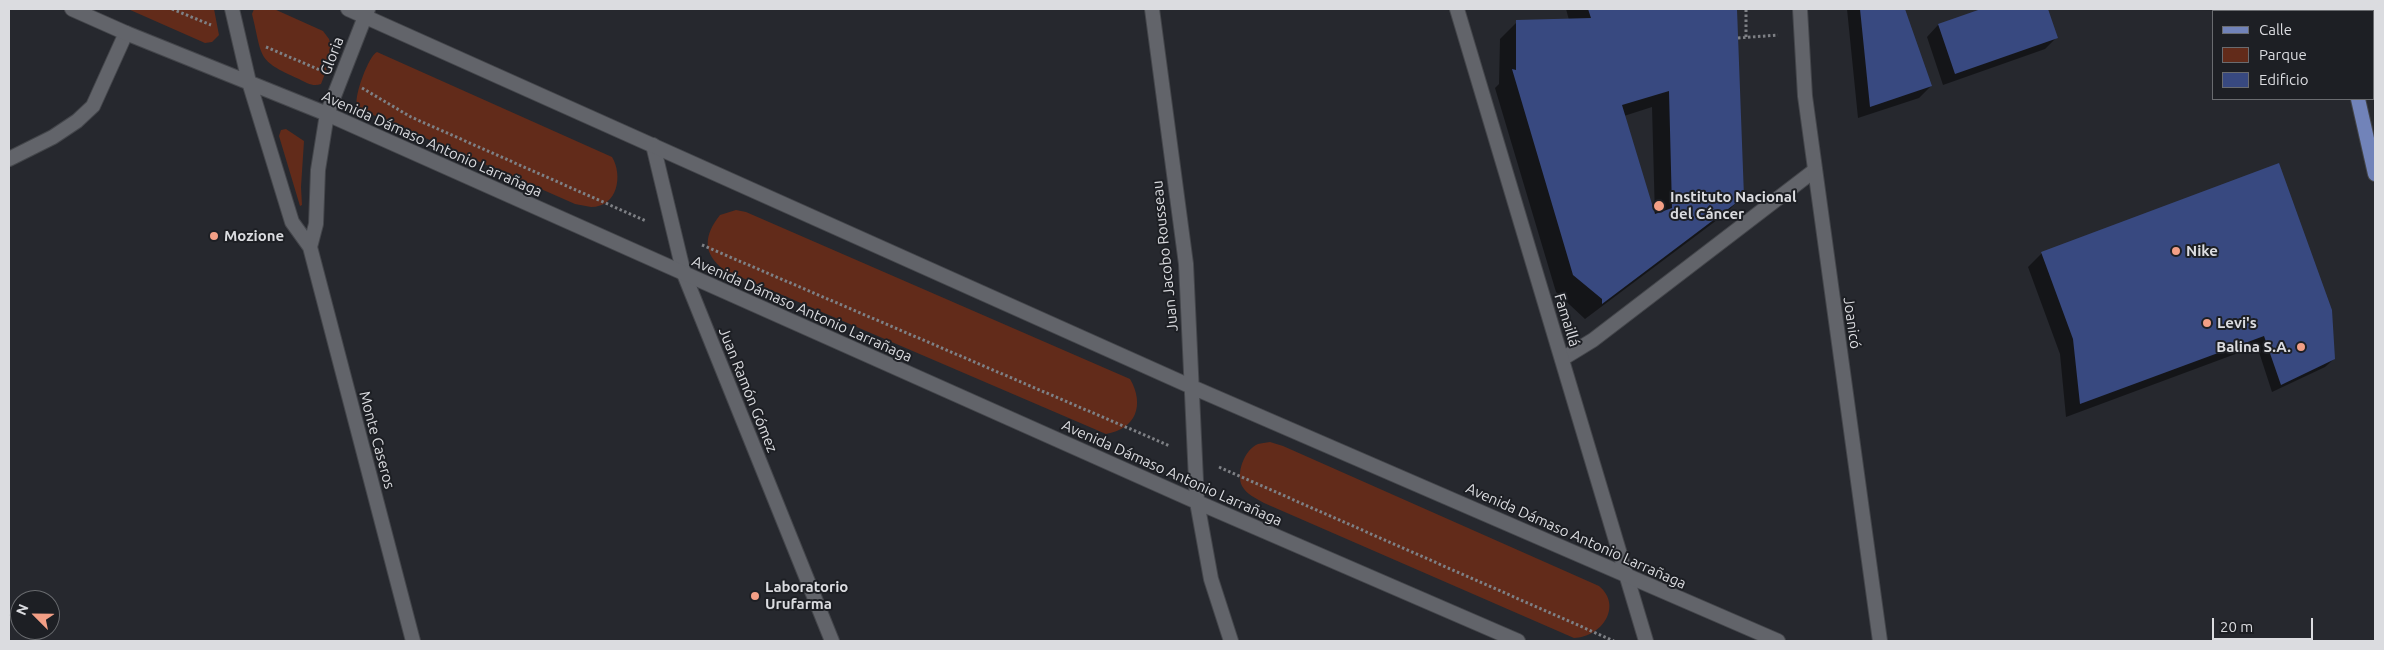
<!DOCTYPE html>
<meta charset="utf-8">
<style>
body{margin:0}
#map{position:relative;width:2384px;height:650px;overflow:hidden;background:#26282e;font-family:Ubuntu,sans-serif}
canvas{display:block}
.frame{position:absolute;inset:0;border:10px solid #dbdce0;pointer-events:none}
.legend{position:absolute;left:2212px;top:10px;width:162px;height:90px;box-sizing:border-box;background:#1d1f24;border:1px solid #696b6f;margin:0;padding:6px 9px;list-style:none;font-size:15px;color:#dbdce0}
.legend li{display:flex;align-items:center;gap:10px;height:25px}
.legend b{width:25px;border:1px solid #696b6f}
.north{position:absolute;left:10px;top:590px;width:50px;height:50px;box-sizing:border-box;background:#1d1f24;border:1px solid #696b6f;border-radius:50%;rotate:293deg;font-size:14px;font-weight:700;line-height:20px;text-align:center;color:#dbdce0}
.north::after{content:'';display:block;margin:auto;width:18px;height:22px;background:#f39f86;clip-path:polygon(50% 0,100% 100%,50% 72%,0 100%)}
.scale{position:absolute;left:2212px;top:618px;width:101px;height:22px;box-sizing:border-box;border:2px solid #dbdce0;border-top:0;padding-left:6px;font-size:15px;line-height:18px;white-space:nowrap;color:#dbdce0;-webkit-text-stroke:4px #1d1f24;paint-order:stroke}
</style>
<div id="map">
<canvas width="2384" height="650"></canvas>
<div class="frame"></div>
<ul class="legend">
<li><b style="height:6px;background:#7183b9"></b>Calle</li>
<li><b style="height:14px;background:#622b1a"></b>Parque</li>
<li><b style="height:14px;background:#384980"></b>Edificio</li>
</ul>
<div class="north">N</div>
<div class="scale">20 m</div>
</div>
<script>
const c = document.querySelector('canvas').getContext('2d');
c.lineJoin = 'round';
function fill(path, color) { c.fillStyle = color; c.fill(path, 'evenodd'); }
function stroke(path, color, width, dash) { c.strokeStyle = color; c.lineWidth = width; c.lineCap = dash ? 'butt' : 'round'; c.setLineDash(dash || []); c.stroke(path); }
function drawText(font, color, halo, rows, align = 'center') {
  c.font = font + ' Ubuntu,sans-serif'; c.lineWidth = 4; c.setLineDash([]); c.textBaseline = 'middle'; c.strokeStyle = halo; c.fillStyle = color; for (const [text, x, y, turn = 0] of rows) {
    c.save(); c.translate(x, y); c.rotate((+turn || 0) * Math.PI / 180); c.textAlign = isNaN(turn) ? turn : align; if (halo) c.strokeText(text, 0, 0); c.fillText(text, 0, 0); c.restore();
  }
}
fill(new Path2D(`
 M128 9H214L219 35 212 42 205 43Z
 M254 9H274L323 31 329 39 333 53 321 84C313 87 307 83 299 79 256 60 263 58 252 14Z
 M377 52 612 157C623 175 618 207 591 207 586 206 580 205 575 204L362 110C360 108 358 107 357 104 354 96 369 55 377 52Z
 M286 129 304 141 301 187 302 205 300 206 279 136 281 130Z
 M736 210 746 212 1130 379C1145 405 1136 429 1106 434L724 270C702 253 704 235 720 215Z
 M1270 442 1283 446 1599 586C1623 606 1602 637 1574 638L1264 503C1256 498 1247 495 1242 486 1236 473 1244 450 1258 444 1261 443 1266 443 1270 442Z`), '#622b1a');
fill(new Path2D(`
 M1566 9H1736L1743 196 1725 214 1585 319 1556 292 1495 88 1499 84 1500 39 1517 22 1569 20ZM1652 107 1655 218 1624 116Z
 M1847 9H1904L1931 86 1919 98 1858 118Z
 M1985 9H2047L2057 37 2045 49 1943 85 1927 37 1938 25Z
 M2042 253 2334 359 2325 367 2272 392 2257 346 2066 417 2060 354 2028 267Z`), '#0007');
fill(new Path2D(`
 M1588 9H1737L1744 197 1602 304V299L1573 275 1512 69 1516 70V20L1591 18ZM1669 91 1672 208 1655 214 1622 105Z
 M1860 9H1905L1932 86 1870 107Z
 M1981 9H2048L2058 38 1955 74 1938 24Z
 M2279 163 2332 310 2335 359 2281 385 2264 336 2080 404 2073 339 2041 252Z`), '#384980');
const service = new Path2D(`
 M1562 359 1593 340 1815 170`);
const minor = new Path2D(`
 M1457 9 1646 641
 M653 145 684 274 832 641
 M9 159 53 137 77 121 93 106 126 33`);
const tertiary = new Path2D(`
 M72 9 126 33 327 114 1197 502 1518 641
 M232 9 249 82 292 222 310 247 413 641
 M348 9 1192 387 1778 641
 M1152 9 1186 264 1197 502 1211 579 1231 641
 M1800 9 1805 96 1880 641
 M310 247 316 224 318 170 327 114 368 9`);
const primary = new Path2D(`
 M2338 9V11
 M2358 99 2375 174`);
stroke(service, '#44464b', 16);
stroke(minor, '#44464b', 16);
stroke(tertiary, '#44464b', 16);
stroke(primary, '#44464b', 16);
stroke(new Path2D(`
 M172 9 211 25
 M1746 37V9
 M1738 38 1778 35
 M266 47 320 70
 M362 88 411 117 646 221
 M702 245 1170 446
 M1219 467 1614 641`), '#7e8085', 3, [2.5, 2.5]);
stroke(service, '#62646a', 14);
stroke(minor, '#62646a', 14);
stroke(tertiary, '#62646a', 14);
stroke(primary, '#7183b9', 14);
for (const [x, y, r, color] of [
 [1659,206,6,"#f39f86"],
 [214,236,5,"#f39f86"],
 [2176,251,5,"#f39f86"],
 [2207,323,5,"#f39f86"],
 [2301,347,5,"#f39f86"],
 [755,596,5,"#f39f86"]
]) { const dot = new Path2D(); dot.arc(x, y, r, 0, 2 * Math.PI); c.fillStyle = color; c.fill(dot); stroke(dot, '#1d1f24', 2); }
drawText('15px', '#dbdce0', '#1d1f24', [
 ["Gloria",332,56,-69],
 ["Avenida Dámaso Antonio Larrañaga",432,144,24],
 ["Juan Jacobo Rousseau",1165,256,-96],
 ["Avenida Dámaso Antonio Larrañaga",802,309,24],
 ["Famaillá",1567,320,73],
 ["Joanicó",1852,323,82],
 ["Juan Ramón Gómez",748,390,68],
 ["Monte Caseros",377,440,75],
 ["Avenida Dámaso Antonio Larrañaga",1172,473,24],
 ["Avenida Dámaso Antonio Larrañaga",1576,536,24]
]);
drawText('bold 15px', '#dbdce0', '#1d1f24', [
 ["Instituto Nacional",1670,197],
 ["del Cáncer",1670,214],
 ["Mozione",224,236],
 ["Nike",2186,251],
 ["Levi's",2217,323],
 ["Balina S.A.",2291,347,"right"],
 ["Laboratorio",765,587],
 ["Urufarma",765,604]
], 'left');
</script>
